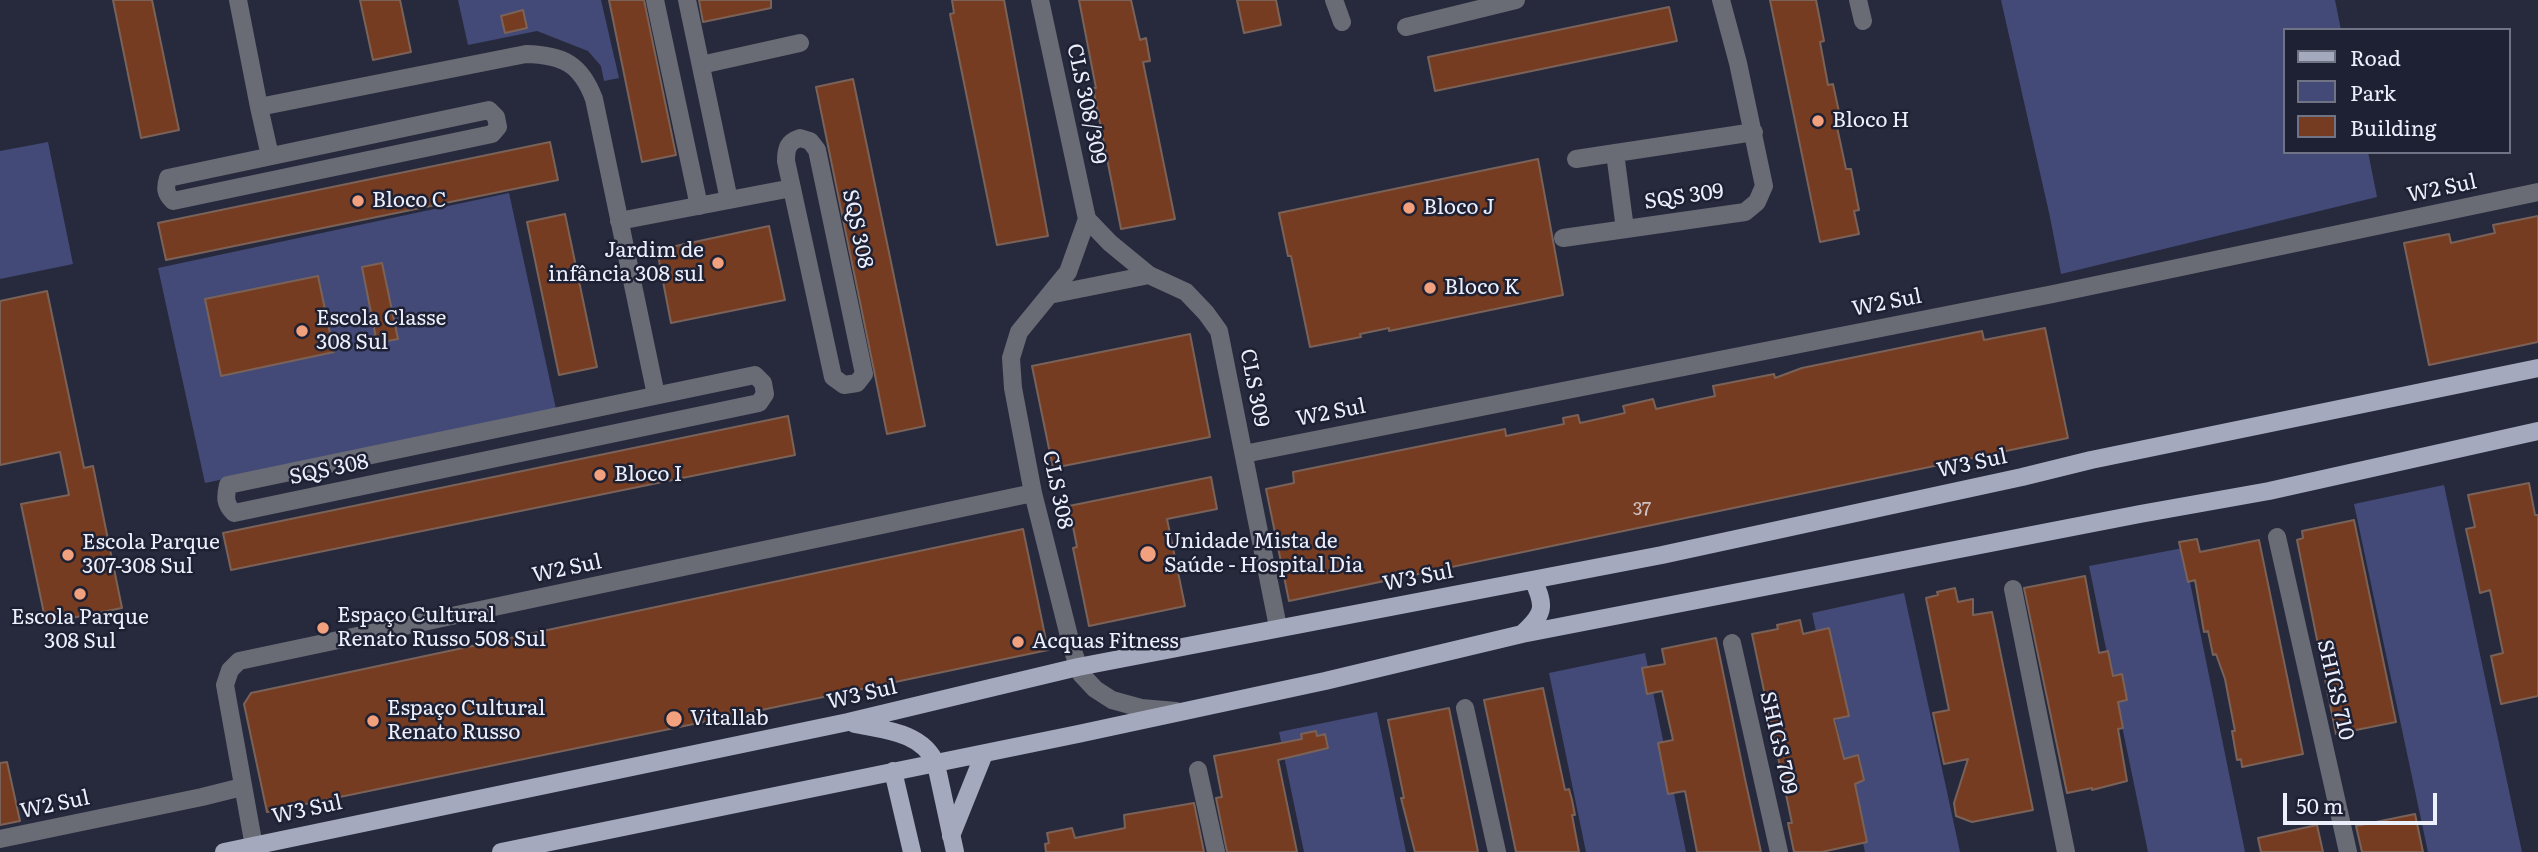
<!DOCTYPE html>
<meta charset="utf-8">
<style>
body{margin:0}
#map{position:relative;width:2538px;height:852px;overflow:hidden;background:#272a3d;font-family:Literata,serif}
canvas{display:block}
.legend{position:absolute;left:2283px;top:28px;width:228px;height:126px;box-sizing:border-box;background:#1e2133;border:2px solid #707383;margin:0;padding:9px 12px;list-style:none;font-size:21px;color:#eceffc}
.legend li{display:flex;align-items:center;gap:14px;height:35px}
.legend b{width:35px;border:2px solid #707383}
.scale{position:absolute;left:2283px;top:793px;width:154px;height:32px;box-sizing:border-box;border:4px solid #eceffc;border-top:0;padding-left:9px;font-size:21px;line-height:24px;white-space:nowrap;color:#eceffc;-webkit-text-stroke:5px #1e2133;paint-order:stroke}
</style>
<div id="map">
<canvas width="2538" height="852"></canvas>
<ul class="legend">
<li><b style="height:9px;background:#a5a9bd"></b>Road</li>
<li><b style="height:19px;background:#444a77"></b>Park</li>
<li><b style="height:19px;background:#763c21"></b>Building</li>
</ul>
<div class="scale">50 m</div>
</div>
<script>
const c = document.querySelector('canvas').getContext('2d');
c.lineJoin = 'round';
function fill(path, color) { c.fillStyle = color; c.fill(path, 'evenodd'); }
function stroke(path, color, width, dash) { c.strokeStyle = color; c.lineWidth = width; c.lineCap = dash ? 'butt' : 'round'; c.setLineDash(dash || []); c.stroke(path); }
function drawText(font, color, halo, rows, align = 'center') {
  c.font = font + ' Literata,serif'; c.lineWidth = 5; c.setLineDash([]); c.textBaseline = 'middle'; c.strokeStyle = halo; c.fillStyle = color; for (const [text, x, y, turn = 0] of rows) {
    c.save(); c.translate(x, y); c.rotate((+turn || 0) * Math.PI / 180); c.textAlign = isNaN(turn) ? turn : align; if (halo) c.strokeText(text, 0, 0); c.fillText(text, 0, 0); c.restore();
  }
}
fill(new Path2D(`
 M458 0H601L619 78 604 81 601 66 588 51 537 31 468 45Z
 M2001 0H2335L2341 30H2284V152H2368L2377 197 2061 274 2050 217Z
 M48 142 73 264 0 279V151Z
 M509 193 556 409 205 483 158 268Z
 M2444 485 2522 852H2428L2354 504Z
 M2183 548 2245 852H2148L2089 566Z
 M1904 593 1960 852H1865L1812 613Z
 M1645 653 1686 852H1586L1549 673Z
 M1377 712 1406 852H1304L1279 732Z`), '#444a77');
const building = new Path2D(`
 M113 0H152L179 130 141 138Z
 M360 0H400L411 52 373 60Z
 M609 0H644L676 155 642 162Z
 M699 0H771V8L703 22Z
 M952 0H1004L1048 236 997 245 950 14 954 13Z
 M1079 0H1131L1140 40 1146 38 1150 61 1143 62 1175 219 1121 229 1093 88H1096Z
 M1237 0H1276L1281 25 1244 33Z
 M1770 0H1816L1824 41 1820 42 1828 85 1833 84 1842 126 1837 127 1846 169H1851L1859 210 1854 211 1859 234 1820 242Z
 M1669 7 1677 41 1435 91 1428 57Z
 M523 10 527 28 505 33 501 16Z
 M853 79 925 426 887 434 816 87Z
 M550 142 558 180 166 260 158 223Z
 M1538 159 1563 295 1389 331V328L1360 334 1361 337 1310 347 1291 256H1288L1279 213Z
 M565 214 597 367 559 375 527 222Z
 M2538 216V342L2429 365 2404 243 2449 234 2451 243 2495 233 2493 225Z
 M769 226 785 300 671 323 657 250Z
 M382 263 398 339 377 343 362 267Z
 M318 276 334 352 221 376 205 299Z
 M47 291 84 468 93 466 122 608 46 623 21 504 69 495 60 452 0 465V301Z
 M2045 328 2068 438 1289 601 1266 489 1294 483 1293 472 1505 429 1506 436 1564 424 1563 418 1578 415 1580 423 1625 413 1623 406 1653 399 1656 409 1715 396 1713 386 1774 374 1775 378 1802 368 1982 331 1984 340Z
 M1190 334 1210 437 1053 468 1032 366Z
 M788 416 795 455 231 570 223 533Z
 M1211 477 1217 509 1167 519 1185 606 1089 626 1073 548 1077 547 1069 506Z
 M2529 483 2535 515H2538V696L2501 704 2491 656 2503 653 2490 590 2480 593 2473 560 2466 529 2475 527 2468 495Z
 M2354 520 2396 722 2336 734 2297 540 2303 538 2302 531Z
 M1023 529 1048 650 747 713 748 716 718 721V719L267 812 244 704 251 693Z
 M2197 539 2200 552 2259 540 2303 754 2242 767 2241 759 2237 760 2232 731H2235L2225 679 2216 654 2213 655 2208 631 2204 632 2195 580 2188 582 2179 542Z
 M2085 576 2099 653 2108 651 2113 676 2122 674 2127 700 2118 702 2123 728 2118 729 2127 781 2092 790V788L2067 793 2024 588Z
 M1955 588 1958 602 1973 599V615L1992 612 2033 810 1972 822 1956 816 1954 803 1968 759 1944 764 1933 713 1949 710 1926 598 1938 595 1937 592Z
 M1800 620 1803 634 1829 628 1849 716 1834 719 1844 759 1858 755 1864 780 1855 784 1867 842 1822 852H1794L1788 823H1792L1752 634 1778 629 1777 625Z
 M1716 638 1745 779 1761 852H1697L1685 791 1668 794 1658 743 1673 740 1662 691 1647 694 1642 668 1665 664 1662 649Z
 M1543 688 1565 790 1569 789 1572 800 1575 815H1572L1579 852H1516L1484 700Z
 M1449 708 1478 852H1415L1401 798H1404L1388 720Z
 M1316 731 1317 736 1325 734 1328 748 1278 760 1297 852H1227L1216 798 1222 797 1214 756 1302 739 1301 734Z
 M7 762 20 821 0 825V763Z
 M1194 803 1204 852H1046L1045 844 1049 843 1047 833 1072 828 1075 838 1125 828 1124 815Z
 M2415 814 2423 852H2362L2356 826Z
 M2317 825 2323 852H2261L2258 838Z`);
fill(building, '#763c21');
stroke(building, '#7a6258', 2);
stroke(new Path2D(`
 M238 0 259 107
 M655 0 699 206
 M687 0 729 200
 M1040 0 1087 219
 M1334 0 1342 22
 M1858 0 1863 21
 M1406 27 1516 0
 M701 65 800 43
 M489 110 496 117 498 127 492 134 173 201C165 193 165 188 168 178Z
 M800 138 810 141 817 150 864 374 857 383 844 385 833 377 786 161C786 148 788 142 800 138Z
 M1615 153 1625 229
 M270 156 259 107 526 54C563 55 581 64 594 99L656 395
 M1576 159 1754 132
 M1087 219 1068 272 1019 332 1011 358 1013 388 1033 493 1072 648 1081 674 1095 689 1112 700 1141 708 1176 711
 M1087 219 1110 243 1149 275 1186 292 1206 313 1219 331 1278 627
 M619 221 792 188
 M1563 238 1745 212 1757 202 1764 186 1738 63 1721 0
 M1049 295 1149 275
 M755 375 763 383 765 394 759 403 234 513C225 504 225 498 228 485Z
 M1244 454 2053 294 2538 192
 M2277 537 2348 852
 M2013 589 2066 852
 M1732 643 1779 852
 M1465 708 1497 852
 M1198 770 1216 852
 M0 839 202 797 242 787
 M255 852 225 685 230 670 239 661 1033 493`), '#696b75', 18);
stroke(new Path2D(`
 M1522 634C1544 614 1546 607 1533 580
 M855 724C884 730 923 732 936 764L955 852
 M893 771 912 852
 M951 836 984 754
 M224 852 848 722 1078 667 1662 555 2022 477 2091 460 2538 368
 M501 852 1078 734 1325 681 1522 634 2140 514 2269 491 2538 431`), '#a5a9bd', 18);
for (const [x, y, r, color] of [
 [1818,121,7,"#f2a17e"],
 [358,201,7,"#f2a17e"],
 [1409,208,7,"#f2a17e"],
 [718,263,7,"#f2a17e"],
 [1430,288,7,"#f2a17e"],
 [302,331,7,"#f2a17e"],
 [600,475,7,"#f2a17e"],
 [1148,554,9,"#f2a17e"],
 [68,555,7,"#f2a17e"],
 [80,594,7,"#f2a17e"],
 [323,628,7,"#f2a17e"],
 [1018,642,7,"#f2a17e"],
 [674,719,9,"#f2a17e"],
 [373,721,7,"#f2a17e"]
]) { const dot = new Path2D(); dot.arc(x, y, r, 0, 2 * Math.PI); c.fillStyle = color; c.fill(dot); stroke(dot, '#1e2133', 2.5); }
drawText('18px', '#cec2c5', null, [
 ["37",1642,510]
]);
drawText('21px', '#eceffc', '#1e2133', [
 ["CLS 308/309",1086,104,78],
 ["W2 Sul",2442,189,-12],
 ["SQS 309",1684,197,-8],
 ["SQS 308",857,229,78],
 ["W2 Sul",1887,303,-11],
 ["CLS 309",1254,388,79],
 ["W2 Sul",1331,413,-11],
 ["W3 Sul",1972,464,-12],
 ["SQS 308",329,470,-12],
 ["CLS 308",1057,490,78],
 ["W2 Sul",567,569,-12],
 ["W3 Sul",1418,578,-11],
 ["SHIGS 710",2335,690,77],
 ["W3 Sul",862,695,-13],
 ["SHIGS 709",1778,743,77],
 ["W2 Sul",55,805,-12],
 ["W3 Sul",307,810,-12]
]);
drawText('21px', '#eceffc', '#1e2133', [
 ["Bloco H",1832,121],
 ["Bloco C",372,201],
 ["Bloco J",1423,208],
 ["Jardim de",704,251,"right"],
 ["infância 308 sul",704,275,"right"],
 ["Bloco K",1444,288],
 ["Escola Classe",316,319],
 ["308 Sul",316,343],
 ["Bloco I",614,475],
 ["Unidade Mista de",1164,542],
 ["Saúde - Hospital Dia",1164,566],
 ["Escola Parque",82,543],
 ["307-308 Sul",82,567],
 ["Espaço Cultural",337,616],
 ["Renato Russo 508 Sul",337,640],
 ["Escola Parque",80,618,"center"],
 ["308 Sul",80,642,"center"],
 ["Acquas Fitness",1032,642],
 ["Espaço Cultural",387,709],
 ["Renato Russo",387,733],
 ["Vitallab",690,719]
], 'left');
</script>
